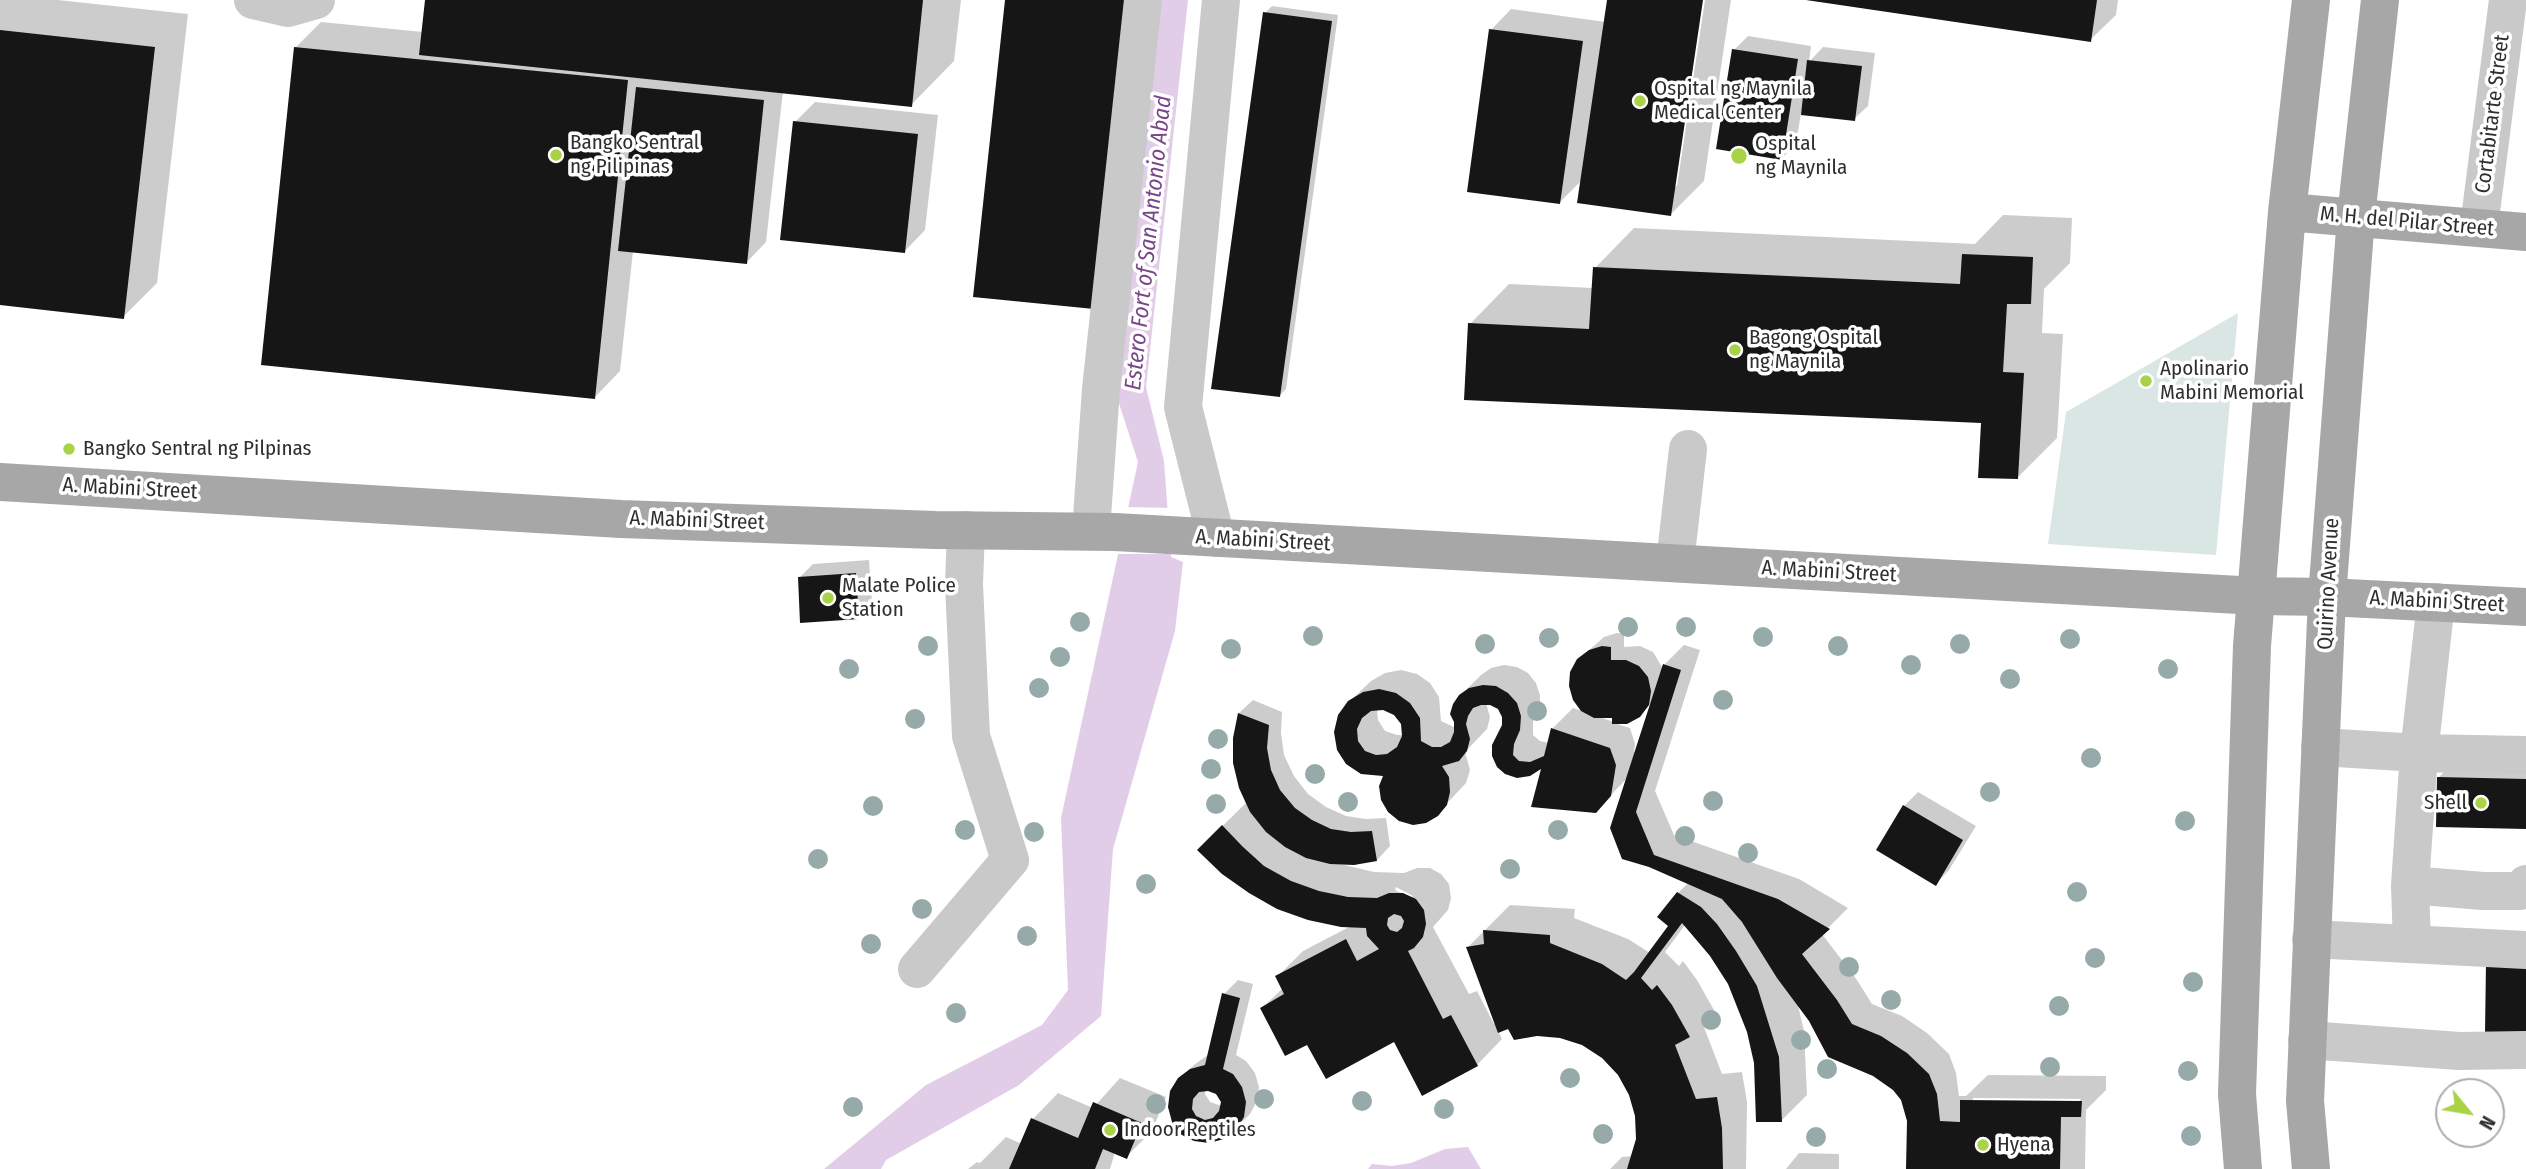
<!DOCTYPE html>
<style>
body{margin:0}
#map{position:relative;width:2526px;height:1169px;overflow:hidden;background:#fff;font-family:"Fira Sans Condensed",sans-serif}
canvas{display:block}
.north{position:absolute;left:2435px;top:1078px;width:70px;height:70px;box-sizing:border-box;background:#fff;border:2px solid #acacac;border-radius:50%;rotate:120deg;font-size:19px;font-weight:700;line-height:28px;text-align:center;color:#2f2f2f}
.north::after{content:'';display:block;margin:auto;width:24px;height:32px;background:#a9d246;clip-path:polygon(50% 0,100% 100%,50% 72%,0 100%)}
</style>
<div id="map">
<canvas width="2526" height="1169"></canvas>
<div class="north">N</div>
</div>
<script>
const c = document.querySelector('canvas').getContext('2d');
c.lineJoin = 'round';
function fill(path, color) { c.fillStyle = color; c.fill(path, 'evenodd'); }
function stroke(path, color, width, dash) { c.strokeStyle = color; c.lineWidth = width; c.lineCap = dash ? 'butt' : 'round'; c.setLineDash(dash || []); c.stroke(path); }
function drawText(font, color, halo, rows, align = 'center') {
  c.font = font + ' "Fira Sans Condensed",sans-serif'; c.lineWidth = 7; c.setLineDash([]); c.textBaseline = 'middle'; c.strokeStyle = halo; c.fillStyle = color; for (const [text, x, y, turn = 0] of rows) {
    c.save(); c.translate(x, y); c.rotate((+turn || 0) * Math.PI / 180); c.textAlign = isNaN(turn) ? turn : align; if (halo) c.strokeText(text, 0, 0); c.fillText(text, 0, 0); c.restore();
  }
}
fill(new Path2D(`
 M2238 313 2216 555 2048 544 2066 412Z`), '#d9e6e4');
fill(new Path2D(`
 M1156 0H1188L1146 387 1164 461 1171 557 1183 562 1175 631 1113 849 1101 1016 1019 1085 886 1160 881 1169H824L926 1085 1042 1025 1068 990 1061 818 1138 462 1115 391Z
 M1468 1147 1481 1169H1368L1372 1164 1392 1166 1411 1163 1445 1149Z`), '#e2cde8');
fill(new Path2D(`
 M1125 507 1171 508 1174 554H1115Z`), '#fff');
fill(new Path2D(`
 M0 0H58L188 14 157 283 123 317 0 303Z
 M427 0H961L954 61 911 105 783 91 766 242 746 263 633 251 620 371 595 397 296 47 321 22 423 32Z
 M1609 0H1701L1674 186H1677L1705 0H1731L1704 181 1671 214 1582 180 1560 202 1491 30 1511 9 1606 22Z
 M1807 0H2118L2116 15 2090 40Z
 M1272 6 1338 15 1286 389 1279 396 1265 13Z
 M1748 36 1811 46 1809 62 1823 47 1875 53 1868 106 1854 119 1801 113 1796 144 1782 158 1734 50Z
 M815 102 938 115 925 230 905 251 795 122Z
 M2003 215 2072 218 2070 263 2044 289 2042 333 2063 334 2057 438 2017 478 1982 421 1470 324 1509 284 1593 288 1595 268 1634 228 1975 244Z
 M869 560 872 603 858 617 799 578 813 564Z
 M1617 633 1624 634V647L1640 646 1653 652 1662 667 1684 645 1700 650 1655 791 1674 835 1799 879 1848 908 1822 934 1857 980 1872 1004 1902 1016 1927 1033 1949 1054 1956 1073 1959 1096H1966L1988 1075 2106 1076V1090L2086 1110 2085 1169H1907L1908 1121 1903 1099 1894 1089 1811 1020 1797 1001 1804 1031 1807 1095 1781 1121 1755 1062 1748 1032 1729 983 1711 955 1685 925 1665 952 1679 966 1683 961 1697 980 1714 1010 1702 1022 1722 1074 1742 1072 1747 1102 1746 1169H1610L1622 1157 1634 1156 1637 1139V1116L1630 1094 1619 1074 1604 1057 1583 1044 1560 1036 1509 1026 1498 1031 1502 1039 1477 1065 1395 1040 1308 1042 1262 1008 1283 988 1277 977 1303 951 1351 926 1199 849 1247 802 1234 738 1239 713 1253 700 1282 712 1281 733 1284 755 1294 776 1308 794 1326 807 1346 816 1366 819 1386 818 1390 846 1377 860 1336 863 1374 872 1404 873 1417 868H1430L1441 874 1449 884 1451 898 1448 910 1433 927 1469 994 1477 991 1494 1024 1497 1023 1468 947 1510 905 1575 909 1574 918 1628 939 1650 953 1671 925 1678 893 1689 882 1649 865 1623 858 1629 776 1596 811 1543 765 1517 776 1503 725 1504 717 1499 708 1486 703 1490 717 1487 729 1465 752 1470 770 1466 783 1437 814 1385 775 1361 772 1349 702 1371 681 1385 673 1401 670 1417 674 1430 683 1439 697 1441 721 1456 728 1460 696 1481 675 1491 668 1504 665 1517 667 1528 673 1536 683 1540 695V708L1533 722V735L1540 741 1549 743 1553 728 1573 708 1585 712 1578 660 1604 637ZM1653 701 1636 753 1634 752 1635 744 1630 728 1614 723 1639 715ZM1383 708 1395 713 1402 724 1403 735H1397L1385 731 1378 720 1377 709ZM1599 717H1614V722ZM1396 887 1413 896 1410 898 1395 890ZM1973 1098 2081 1099 2078 1103 1973 1102Z
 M2445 771 2526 773V827L2439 777Z
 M1918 792 1976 826 1949 870 1936 884 1904 806Z
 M1238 980 1253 984 1236 1055 1246 1061 1255 1073 1259 1087 1257 1101 1250 1114 1235 1129 1194 1140 1179 1079 1194 1065 1209 1054 1224 994ZM1205 1089 1217 1093 1222 1102V1106L1210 1102 1205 1094Z
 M1120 1078 1166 1097 1152 1131 1126 1157 1115 1152 1110 1169H968L977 1162 980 1163 1006 1137 1022 1144 1033 1119 1058 1093 1093 1108Z
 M1799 1153 1839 1154V1169H1786Z`), '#0003');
fill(new Path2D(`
 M425 0H923L912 107 419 55Z
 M1005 0H1128L1094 309 973 297Z
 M1607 0H1703L1671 216 1577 203Z
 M1806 0H2097L2091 42Z
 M1263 12 1332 21 1280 397 1211 389Z
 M1489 29 1583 41 1560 204 1467 192Z
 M0 30 155 47 124 319 0 305Z
 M294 47 628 80 595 399 261 365Z
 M1732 49 1798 59 1782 160 1716 149Z
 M1807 60 1862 66 1855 121 1801 115Z
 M636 87 764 100 747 264 618 251Z
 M793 121 918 134 905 253 780 240Z
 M1962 254 2033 257 2031 304H2007L2003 372 2024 373 2018 479 1978 478 1981 423 1464 400 1468 323 1589 329 1593 267 1960 284Z
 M856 573 859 619 800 623 798 577Z
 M1602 646 1611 647V660H1626L1639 666 1648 677 1651 691 1649 705 1640 717 1627 724H1612V718H1594L1581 711 1573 700 1569 686 1570 672 1577 659 1589 650Z
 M1663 664 1681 670 1636 812 1654 855 1778 899 1830 929 1802 954 1837 1000 1852 1024 1881 1036 1907 1053 1929 1074 1937 1094 1940 1121 1960 1122V1100L2082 1101 2081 1117H2061L2060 1169H1906L1907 1121 1901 1100 1893 1090 1873 1076 1828 1057 1809 1021 1777 978 1742 922 1722 899 1649 867 1622 859 1610 828Z
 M1483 685 1496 686 1508 693 1517 703 1521 716 1520 730 1514 744 1513 755 1519 761 1530 762 1544 756 1551 728 1610 748 1616 765 1611 796 1596 813 1531 807 1541 769 1530 776 1517 778 1505 774 1497 767 1492 756V745L1502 725V717L1498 709 1490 705H1481L1473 708 1468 716 1466 724 1470 739 1467 751 1459 761 1442 766 1449 777 1450 792 1447 805 1438 816 1426 823 1413 825 1399 821 1388 812 1381 800 1379 786 1383 776 1361 774 1346 764 1337 750 1334 732 1338 715 1348 701 1363 692 1379 689 1396 693 1410 703 1420 718 1421 741 1432 747H1441L1450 742 1454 732V722L1450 714 1453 704 1459 695 1469 688ZM1383 710 1394 715 1401 724 1402 736 1397 747 1387 754 1376 755 1365 751 1358 741 1357 729 1362 718 1371 711Z
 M1238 713 1269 725 1267 748 1271 770 1280 790 1295 808 1312 820 1331 829 1351 832 1372 831 1377 861 1354 865 1330 864 1306 858 1285 847 1266 832 1250 812 1239 788 1233 763V738Z
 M2437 777 2526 779V829L2436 827Z
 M1903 805 1963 840 1936 886 1876 850Z
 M1222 825 1242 846 1264 866 1291 881 1319 891 1348 897 1377 898 1389 893H1403L1416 899 1424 910 1426 924 1423 937 1414 948 1408 951 1443 1019 1451 1015 1478 1066 1422 1096 1394 1042 1326 1079 1307 1045 1285 1056 1260 1008 1284 994 1275 976 1346 939 1357 961 1379 949 1367 936 1366 928 1341 927 1308 920 1277 909 1249 893 1222 874 1197 850ZM1394 914 1401 916 1404 921 1402 928 1397 932 1390 930 1387 925 1388 918Z
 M1677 892 1701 907 1717 924 1736 951 1757 986 1779 1057 1782 1122H1756L1754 1063 1747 1032 1728 984 1710 956 1682 923 1641 978 1652 990 1657 985 1672 1005 1690 1037 1675 1045 1696 1099 1717 1097 1722 1128 1723 1169H1627L1636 1139 1635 1116 1629 1095 1618 1075 1602 1058 1582 1045 1560 1038 1537 1036 1514 1040 1508 1029 1498 1033 1466 947 1484 944 1483 930 1550 935V943L1602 964 1626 980 1634 972 1668 926 1657 917Z
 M2486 963H2526V1033H2485Z
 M1222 993 1240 998 1223 1069 1233 1074 1242 1087 1246 1102 1244 1117 1236 1130 1224 1139 1209 1143 1194 1141 1180 1134 1172 1122 1168 1107 1170 1091 1178 1078 1190 1069 1205 1065ZM1208 1091 1216 1094 1221 1102 1219 1111 1213 1118 1205 1120 1196 1116 1192 1109 1193 1099 1199 1092Z
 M1093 1102 1142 1123 1127 1159 1103 1149 1095 1169H1009L1031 1118 1078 1138Z`), '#161616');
stroke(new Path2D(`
 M253 0 288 8 316 0
 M2479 227 2508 0
 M1091 531 1101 389 1143 0
 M1216 538 1183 407 1221 0
 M1675 563 1688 449
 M2320 747 2419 753 2526 755
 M2410 885 2419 753 2436 602
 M2311 939 2526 950
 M2412 944 2410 885 2483 891H2520L2526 884
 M917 969 1010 860 971 736 964 584 966 530
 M2307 1040 2459 1051 2526 1050`), '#c9c9c9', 38);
stroke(new Path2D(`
 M2287 212 2526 232
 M0 482 621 519 935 530 1115 532 2257 596 2327 597 2526 607
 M2243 1169 2237 1094 2252 646 2287 212 2311 0
 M2311 1169 2305 1101 2327 597 2356 217 2380 0`), '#a7a7a7', 38);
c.fillStyle = '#96aba9';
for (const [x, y] of [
 [1080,622],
 [1628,627],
 [1686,627],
 [1313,636],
 [1763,637],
 [1549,638],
 [2070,639],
 [1485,644],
 [1960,644],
 [928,646],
 [1838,646],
 [1231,649],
 [1060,657],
 [1911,665],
 [849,669],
 [2168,669],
 [2010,679],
 [1039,688],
 [1723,700],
 [1537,711],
 [915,719],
 [1218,739],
 [2091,758],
 [1211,769],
 [1315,774],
 [1990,792],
 [1713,801],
 [1348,802],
 [1216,804],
 [873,806],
 [2185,821],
 [965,830],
 [1558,830],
 [1034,832],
 [1685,836],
 [1748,853],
 [818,859],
 [1510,869],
 [1146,884],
 [2077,892],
 [922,909],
 [1027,936],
 [871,944],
 [2095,958],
 [1849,967],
 [2193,982],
 [1891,1000],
 [2059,1006],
 [956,1013],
 [1711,1020],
 [1801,1040],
 [2050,1067],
 [1827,1069],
 [2188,1071],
 [1570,1078],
 [1264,1099],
 [1362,1101],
 [1156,1104],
 [853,1107],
 [1444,1109],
 [1603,1134],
 [2191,1136],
 [1816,1137]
]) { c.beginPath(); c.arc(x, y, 10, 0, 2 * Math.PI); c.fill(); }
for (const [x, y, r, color] of [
 [1640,101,7,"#a9d246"],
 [556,155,7,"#a9d246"],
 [1739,156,9,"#a9d246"],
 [1735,350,7,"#a9d246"],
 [2146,381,7,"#a9d246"],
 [69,449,7,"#a9d246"],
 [828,598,7,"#a9d246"],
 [2481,803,7,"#a9d246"],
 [1110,1130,7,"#a9d246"],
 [1983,1145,7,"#a9d246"]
]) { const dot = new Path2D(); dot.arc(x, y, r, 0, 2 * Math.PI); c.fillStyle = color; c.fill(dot); stroke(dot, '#fff', 2.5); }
drawText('21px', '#2f2f2f', '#fff', [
 ["Ospital ng Maynila",1654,89],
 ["Medical Center",1654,113],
 ["Bangko Sentral",570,143],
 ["ng Pilipinas",570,167],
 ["Ospital",1755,144],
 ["ng Maynila",1755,168],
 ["Bagong Ospital",1749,338],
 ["ng Maynila",1749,362],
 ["Apolinario",2160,369],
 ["Mabini Memorial",2160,393],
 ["Bangko Sentral ng Pilpinas",83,449],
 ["Malate Police",842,586],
 ["Station",842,610],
 ["Shell",2467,803,"right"],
 ["Indoor Reptiles",1124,1130],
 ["Hyena",1997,1145]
], 'left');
drawText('21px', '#2f2f2f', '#fff', [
 ["Cortabitarte Street",2493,114,-83],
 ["M. H. del Pilar Street",2407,222,5],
 ["A. Mabini Street",130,489,3],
 ["A. Mabini Street",697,521,2],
 ["A. Mabini Street",1263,541,3],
 ["A. Mabini Street",1829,572,3],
 ["Quirino Avenue",2329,584,-87],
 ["A. Mabini Street",2437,602,3]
]);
drawText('italic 23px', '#784689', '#fff', [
 ["Estero Fort of San Antonio Abad",1149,243,-84]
]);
</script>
